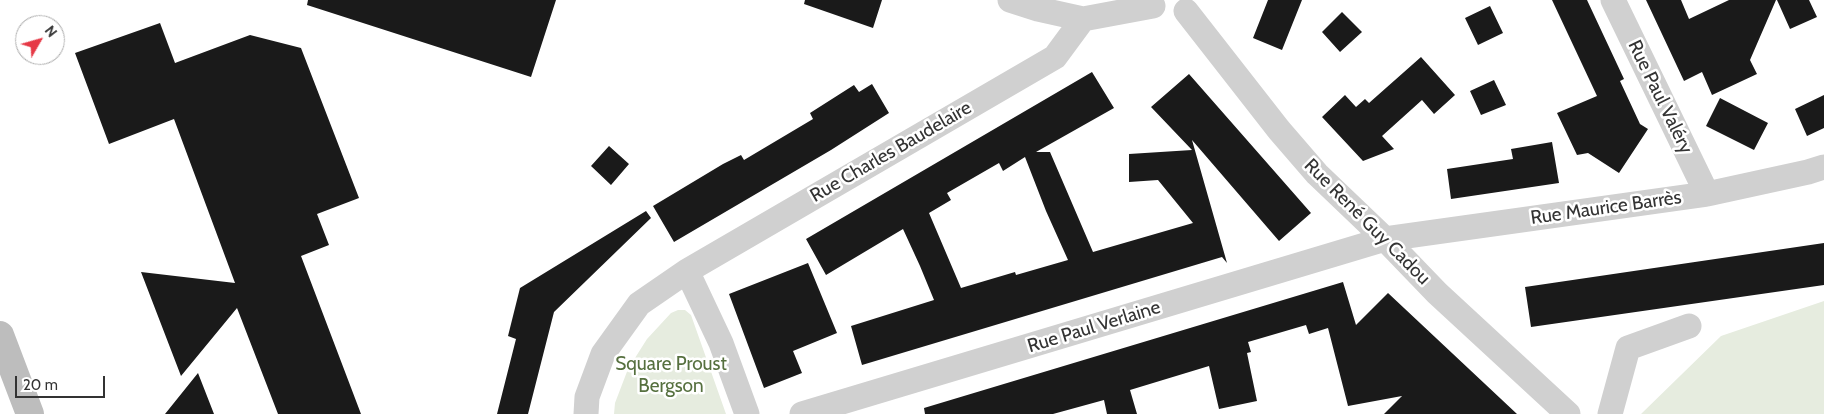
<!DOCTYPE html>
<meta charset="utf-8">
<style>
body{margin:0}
#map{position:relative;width:1824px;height:414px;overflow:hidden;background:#fff;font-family:Cabin,sans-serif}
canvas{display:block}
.north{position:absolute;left:15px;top:15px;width:50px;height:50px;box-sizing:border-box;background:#fff;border:1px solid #adadad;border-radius:50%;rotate:52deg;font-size:14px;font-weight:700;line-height:20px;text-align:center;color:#333}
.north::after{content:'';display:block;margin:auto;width:18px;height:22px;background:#e63946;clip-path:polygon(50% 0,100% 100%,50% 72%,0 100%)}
.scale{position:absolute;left:15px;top:376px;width:90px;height:22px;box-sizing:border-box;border:2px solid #333;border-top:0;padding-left:6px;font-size:15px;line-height:18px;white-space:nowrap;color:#333;-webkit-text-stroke:4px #fff;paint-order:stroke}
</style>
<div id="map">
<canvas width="1824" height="414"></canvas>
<div class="north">N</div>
<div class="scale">20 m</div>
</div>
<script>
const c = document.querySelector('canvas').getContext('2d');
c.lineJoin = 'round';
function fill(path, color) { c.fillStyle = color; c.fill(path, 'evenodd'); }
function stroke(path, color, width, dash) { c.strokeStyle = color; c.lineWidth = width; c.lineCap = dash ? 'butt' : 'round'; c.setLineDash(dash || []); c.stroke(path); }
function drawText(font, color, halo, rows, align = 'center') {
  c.font = font + ' Cabin,sans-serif'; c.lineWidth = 5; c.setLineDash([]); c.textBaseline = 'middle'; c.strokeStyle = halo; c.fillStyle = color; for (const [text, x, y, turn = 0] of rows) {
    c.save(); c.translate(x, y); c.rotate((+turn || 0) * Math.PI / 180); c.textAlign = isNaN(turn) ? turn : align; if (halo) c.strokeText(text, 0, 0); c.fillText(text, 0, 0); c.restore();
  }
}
fill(new Path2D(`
 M1824 301V414H1641L1721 336Z
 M678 310H685L691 315 726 414H614L615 403 628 369 647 339 671 313Z`), '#e6ecdf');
fill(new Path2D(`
 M308 0H556L531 77 307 5Z
 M805 0H882L873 28 804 4Z
 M1268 0H1302L1282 50 1253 38Z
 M1552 0H1587L1624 79 1620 81 1640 124 1648 129 1619 173 1588 153 1577 155 1557 113 1597 96Z
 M1646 0H1681L1689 19 1729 0H1776L1750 60 1757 74 1712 95 1702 72 1684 81Z
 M1777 0H1809L1817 17 1790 29Z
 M1490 6 1503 33 1478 45 1465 18Z
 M1342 12 1362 32 1340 52 1322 32Z
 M160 23 175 63 250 35 301 48 359 198 317 214 329 245 301 256 361 414H278L237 308 181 376 141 272 235 283 174 119 109 144 75 53Z
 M1421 57 1455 95 1434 114 1422 100 1382 136 1394 149 1363 161 1322 117 1345 95 1356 107 1365 99 1369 103Z
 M1092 72 1114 108 1036 152H1050L1093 252 1193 223 1158 180 1129 182V154L1192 150 1151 107 1189 74 1311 213 1279 241 1192 140 1227 263 1222 257 862 365 851 326 934 300 920 266 903 229 826 275 806 239ZM1025 157 1046 211 1068 260 1016 275 1015 272 961 288 929 213 951 200 947 193 999 163 1003 171Z
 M1494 80 1506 105 1481 115 1470 91Z
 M872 84 889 113 831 150 674 242 653 206 723 164 741 155 744 160 813 119 810 113 854 85 859 92Z
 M1824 95V128L1807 136 1795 109Z
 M1720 98 1768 123 1754 150 1706 126Z
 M1552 142 1559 183 1451 199 1447 169 1513 159 1511 149Z
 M609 146 629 164 611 185 591 166Z
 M646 211 651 218 554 312 528 414H497L516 339 508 336 520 288Z
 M1824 243V285L1531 327 1525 287Z
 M808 263 837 333 793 351 802 373 764 388 729 294Z
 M1343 282 1356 325 1388 293 1517 414H1384L1402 396 1348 406 1328 328 1309 334 1306 325 1248 342 1251 352 1247 353 1257 401 1233 406 1219 409 1209 366 1130 390 1137 414H1107L1104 400 1053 414H925L924 408Z
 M198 373 214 414H165Z`), '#1a1a1a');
stroke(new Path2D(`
 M1010 0 1038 9 1083 19 1153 6
 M1613 0 1707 194
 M1186 11 1279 130 1317 174 1385 239 1437 293 1568 414
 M687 271 721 343 747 414
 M586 414 587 397 603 354 639 304 687 271 1055 57 1083 19
 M802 414 1385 239 1707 194 1808 172 1824 167
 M1610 414 1628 348 1689 326`), '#d0d0d0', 25);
stroke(new Path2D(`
 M0 335 30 414`), '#bdbdbd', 28);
drawText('19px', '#333', '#fff', [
 ["Rue Paul Valéry",1660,97,64],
 ["Rue Charles Baudelaire",891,152,-30],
 ["Rue Maurice Barrès",1606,208,-8],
 ["Rue René Guy Cadou",1367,222,45],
 ["Rue Paul Verlaine",1094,327,-17]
]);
drawText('19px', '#56703f', '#fff', [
 ["Square Proust",671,364],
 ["Bergson",671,386]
]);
</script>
